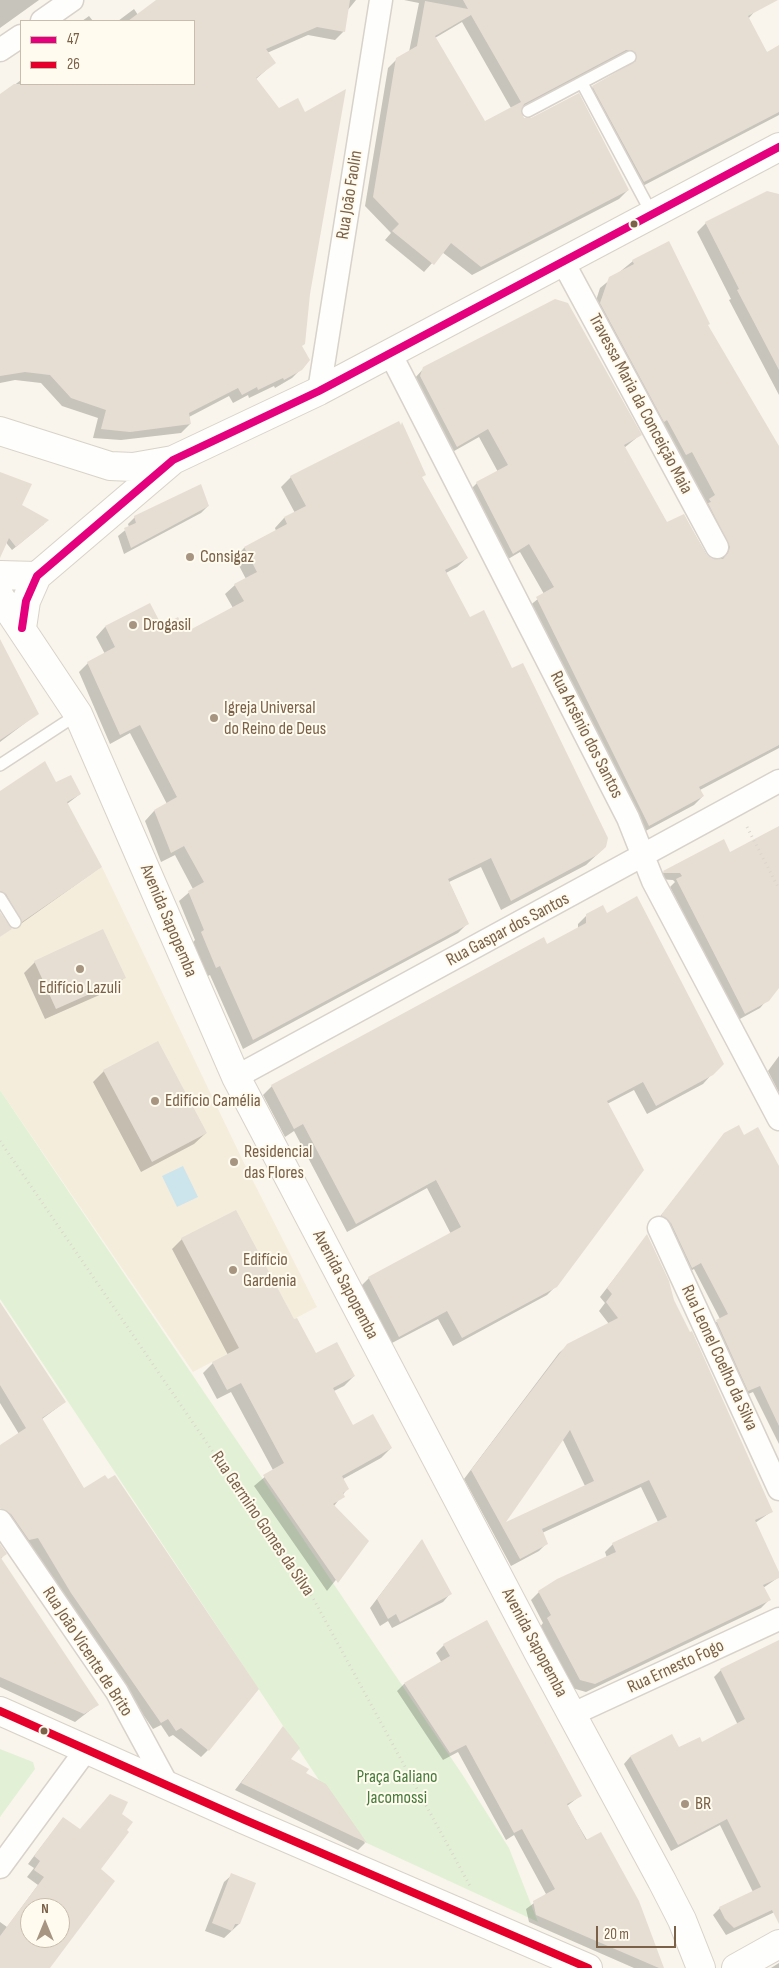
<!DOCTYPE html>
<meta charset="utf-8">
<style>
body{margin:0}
#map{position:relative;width:779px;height:1968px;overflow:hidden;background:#f9f5ec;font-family:"Sofia Sans Condensed",sans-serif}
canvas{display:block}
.legend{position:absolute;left:20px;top:20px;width:175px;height:65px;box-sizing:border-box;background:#fffbef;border:1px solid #cabdac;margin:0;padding:6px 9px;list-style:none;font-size:15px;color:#7b6148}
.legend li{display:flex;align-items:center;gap:10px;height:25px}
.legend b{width:25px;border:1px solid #cabdac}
.north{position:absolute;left:20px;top:1898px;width:50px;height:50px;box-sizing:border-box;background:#fffbef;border:1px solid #cabdac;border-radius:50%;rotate:0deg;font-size:14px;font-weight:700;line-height:20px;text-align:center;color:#7b6148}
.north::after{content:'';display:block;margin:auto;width:18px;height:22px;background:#a79581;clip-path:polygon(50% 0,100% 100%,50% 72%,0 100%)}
.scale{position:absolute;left:596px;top:1926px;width:80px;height:22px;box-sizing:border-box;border:2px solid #7b6148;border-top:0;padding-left:6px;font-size:15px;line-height:18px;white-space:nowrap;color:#7b6148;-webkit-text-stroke:4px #fffbef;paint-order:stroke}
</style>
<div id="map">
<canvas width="779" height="1968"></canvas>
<ul class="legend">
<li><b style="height:6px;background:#e5007d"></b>47</li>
<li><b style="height:6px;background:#e4002b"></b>26</li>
</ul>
<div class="north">N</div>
<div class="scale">20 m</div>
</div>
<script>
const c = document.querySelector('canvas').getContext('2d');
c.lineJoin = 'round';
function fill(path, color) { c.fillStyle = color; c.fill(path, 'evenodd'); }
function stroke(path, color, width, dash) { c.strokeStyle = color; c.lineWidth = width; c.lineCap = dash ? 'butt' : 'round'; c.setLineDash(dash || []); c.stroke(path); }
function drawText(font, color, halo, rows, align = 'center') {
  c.font = font + ' "Sofia Sans Condensed",sans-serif'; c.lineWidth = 4; c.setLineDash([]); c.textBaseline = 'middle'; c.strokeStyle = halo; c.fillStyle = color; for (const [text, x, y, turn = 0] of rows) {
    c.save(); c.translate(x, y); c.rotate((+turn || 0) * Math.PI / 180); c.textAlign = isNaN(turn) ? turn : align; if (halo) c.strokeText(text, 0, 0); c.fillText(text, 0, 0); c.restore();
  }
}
fill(new Path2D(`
 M102 867 245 1165 317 1307 193 1372 0 1090V937Z`), '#f5eddc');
fill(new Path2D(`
 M0 1090 462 1774 509 1848 538 1922 358 1839 0 1299Z
 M0 1749 33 1762 35 1769 0 1817Z`), '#e2f1d5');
fill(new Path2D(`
 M183 1166 198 1197 177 1207 162 1176Z`), '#cce4eb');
fill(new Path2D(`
 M0 0H39L0 28Z
 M158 0H356L347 11 344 31 335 40 308 35 267 53 274 63 256 79 300 346 301 369 292 378 275 388 274 386 249 398 248 395 233 403 229 396 189 417 190 424 181 433 121 440 93 438 98 418 62 406 41 383 15 380 0 383V96L21 80V84H194V21H118L134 9 138 15Z
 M404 0H752L756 10 748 19 767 53 779 47V115L635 190 584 95 593 87 628 67V62L617 58 520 110 524 119 628 190 619 199 472 275 442 252 424 272 385 240 391 233 365 206 388 68 397 59 409 52 419 3ZM462 22 511 108 485 123 435 38Z
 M89 16 93 21H82Z
 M779 200V395L729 300 731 299 697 232 706 223Z
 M633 261 707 326 779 448V748L700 790 703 796 694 805 640 834 528 607 544 594 520 552 503 562 468 492 477 483 498 472 479 437 447 455 415 378 424 368 640 435 624 448 667 523 684 516 709 559 720 560V551L701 508 706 503 683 460 677 463 592 313 600 288Z
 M401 425 421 478 467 558 457 567 446 573 470 619 511 670 605 847 586 865 501 910 481 867 449 882 468 923 458 933 243 1049 210 975 206 977 192 943 195 940 179 901 193 889 175 855 161 862 145 821 154 811 167 804 130 733 110 744 79 672 88 663 105 654 96 637 105 627 149 605 161 627 186 634 233 608 225 594 235 585 246 579 235 558 244 548 276 531 275 528 284 518 295 513 281 487 291 477Z
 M0 473 21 506 44 524 12 550 0 535Z
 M208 506 201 513 124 554 118 536 129 527 128 524 135 517Z
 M0 657 37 714 0 742Z
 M56 784 80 794 67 804 101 867 15 928 0 902V793Z
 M779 827V986L760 1008 738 1020 670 887 675 882 673 880 657 879 664 872 730 854Z
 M587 915 712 1074 703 1084 647 1114 634 1090 607 1104 556 1286 547 1295 453 1346 438 1319 390 1344 360 1287 369 1278 451 1234 427 1188 347 1232 294 1131 285 1137 263 1095 272 1086 544 939 547 945 578 929V924Z
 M35 962 124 978 113 989 45 1019 24 973Z
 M779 1056V1093L768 1071Z
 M104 1071 206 1133 194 1144 141 1172 93 1082Z
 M725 1134 743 1136 779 1170V1444L753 1392 741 1397 709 1328 720 1319 694 1269 685 1274 655 1223Z
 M647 1236 665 1283 771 1512 755 1523 779 1577 763 1588 769 1600 761 1608 586 1692 572 1688 540 1627 543 1623 531 1600 539 1592 607 1558 605 1552 613 1544 658 1522 641 1487 542 1533 547 1543 539 1551 511 1566 464 1479 559 1353 568 1345 609 1324 599 1311 605 1303 600 1297ZM562 1438 585 1486 502 1525Z
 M182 1239 294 1321 315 1355 354 1376 344 1386 334 1391 353 1427 391 1448 381 1458 343 1479 348 1488 334 1506 367 1541 327 1591 254 1486 273 1470 231 1392 217 1399 203 1373 213 1363 228 1355 172 1249Z
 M0 1305 65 1402 42 1419 208 1750 201 1757 173 1735 169 1737 161 1725 153 1729 64 1600 30 1544 27 1547 0 1505V1446L19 1434 0 1403Z
 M421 1541 450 1594 443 1602 392 1628 388 1621 380 1626 370 1608Z
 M0 1546 5 1554 0 1560 97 1705 75 1722 0 1687Z
 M486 1622 580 1796 567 1806 662 1968H634L529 1922 526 1909 546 1894 514 1835 506 1840 458 1752 443 1760 397 1691 404 1684 442 1663 436 1653 444 1645Z
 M779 1641V1910L726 1935 713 1915 720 1908 753 1892 720 1825 671 1851 624 1764 630 1757 671 1736 678 1749 702 1744 738 1725 714 1677 721 1670Z
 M283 1728 289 1759 304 1774 325 1785 365 1843 358 1850 235 1790Z
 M63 1818 80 1830 100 1869 48 1968H0V1922L7 1927 38 1885 27 1877 34 1868 28 1864ZM30 1908H60V1938H30Z
 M232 1875 239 1924 224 1938 205 1931 224 1882Z
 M779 1963V1968H771Z`), '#0003');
fill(new Path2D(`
 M156 0H350L345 32 317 27 266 49 276 63 256 78 279 108 298 98 305 112 346 89 310 294 305 344 302 346 310 360 302 370 284 380 283 378 258 390 257 387 242 395 238 388 189 413 191 424 130 432 101 429 106 410 71 398 50 375 25 372 0 376V94L14 84H194V21H128Z
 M463 0H778L748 16 767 52 779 45V112L644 182 592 86 636 61V53L631 50H626L524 104 521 111 524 118H531L579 93 629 190 481 267 451 243 434 265 392 231 399 224 373 197 396 58 417 46 425 1 468 9ZM471 15 521 102 485 121 435 36Z
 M767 191 779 194V370L737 290 739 289 705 222Z
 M669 241 710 324 708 325 779 446V745L699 787 704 796 649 826 536 597 554 587 529 544 513 554 476 482 508 465 488 429 457 447 420 376 423 367 555 299 568 303 642 435 624 445 667 522 684 514 706 554 711 558 723 559 728 553 730 547 708 503 711 502 709 499 715 495 692 452 686 455 667 420 664 422 600 303 609 277 634 264 632 260Z
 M399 421 401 425 402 422 426 475 422 477 468 558 445 570 470 617 484 610 512 668 523 663 608 838 606 847 597 855 511 901 491 858 448 879 469 924 253 1040 220 966 216 968 201 932 204 930 188 891 204 882 184 846 171 853 154 810 177 797 140 725 120 735 87 662 115 647 105 626 150 603 162 626 178 617 186 632 244 601 234 584 257 572 244 547 287 524 284 517 306 506 290 476Z
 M0 472 32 484 22 505 49 520 16 547 9 538 0 558Z
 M201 484 209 506 131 548 124 528 136 523 134 516Z
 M0 639 39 714 0 740Z
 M45 761 56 782 71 775 81 794 67 802 102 867 22 922 6 894 0 891V791Z
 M779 826V988L769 1001 745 1014 676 879 682 876 680 873H664L663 871 724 839 730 852Z
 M637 896 724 1064 713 1075 656 1106 643 1082 607 1101 644 1170 557 1287 462 1338 447 1311 399 1337 368 1277 461 1227 436 1180 356 1224 303 1124 294 1129 271 1085 544 937 547 944 586 923V914L603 905 607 913Z
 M0 912 12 929 0 937Z
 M103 929 126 978 56 1009 34 961Z
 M158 1041 207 1133 152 1162 103 1070Z
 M739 1125 744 1135 758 1127 779 1166V1426L760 1386 748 1391 716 1320 728 1314 701 1263 692 1268 671 1223 661 1215 724 1133Z
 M236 1210 294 1319 297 1318 316 1353 337 1342 355 1376 333 1388 353 1425 373 1414 392 1448 342 1476 349 1489 343 1493 345 1497 333 1504 369 1541 338 1583 263 1475 284 1463 241 1383 227 1390 212 1362 239 1348 181 1238Z
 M647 1234 669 1281 674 1300 690 1332 692 1331 773 1512 755 1520 779 1572V1578L763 1585 771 1600 595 1684 580 1680 547 1618 551 1615 538 1591 557 1579 616 1552 612 1543 667 1517 649 1480 542 1529 548 1544 520 1559 471 1470 567 1344 618 1318 606 1302 612 1294 607 1288ZM570 1430 594 1481 506 1522Z
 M0 1302 66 1402 42 1418 84 1488 105 1475 108 1479 115 1475 259 1689 209 1751 181 1728 176 1731 168 1719 161 1723 71 1593 38 1538 29 1540 11 1514 0 1508V1445L26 1428 0 1385Z
 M422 1539 452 1594 400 1622 396 1614 388 1619 377 1599Z
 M0 1544 7 1554 1 1558 99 1705 84 1714 0 1677Z
 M487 1620 582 1796 567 1804 586 1840 601 1832 639 1901 664 1968H659L536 1915 533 1901 555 1889 522 1829 514 1833 466 1745 450 1753 404 1683 450 1656 443 1644Z
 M779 1640V1924L772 1910 734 1928 725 1919 719 1907 761 1887 727 1819 678 1845 630 1756 672 1734 679 1747 700 1737 702 1742 745 1719 720 1669Z
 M283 1726 300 1748 291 1759 309 1769 306 1773 326 1784 367 1843 241 1783Z
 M110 1794 128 1802 122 1814 133 1822 127 1830 129 1832 101 1869 115 1881 50 1968H0V1936L44 1877 34 1870 40 1861 34 1856 63 1817 80 1829ZM30 1908H60V1938H30Z
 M231 1873 256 1883 240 1924H235L232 1931 212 1923Z`), '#e6ded3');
const lane = new Path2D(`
 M582 83 652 214
 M528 111 630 57
 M0 765 78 714
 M0 898 15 922`);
const street = new Path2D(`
 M42 21 72 0
 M0 50 21 36
 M563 262 717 547
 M390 353 628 818 653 881 779 1119
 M319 391 381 0
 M236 1077 779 781
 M659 1228 779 1489
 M0 1521 117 1692 168 1786
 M573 1714 779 1619
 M0 1867 86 1750`);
const secondary = new Path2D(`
 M0 431 110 466 133 467 173 460
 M0 575 37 576
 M0 597 78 714 236 1077 538 1652 662 1881 682 1920 701 1968
 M22 628 26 601 37 576 173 460 319 391 779 147
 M0 1711 245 1820 588 1968
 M736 1968 779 1944`);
stroke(lane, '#d8d2ca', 14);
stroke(street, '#d8d2ca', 25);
stroke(secondary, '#d9d2c8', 30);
stroke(new Path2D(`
 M747 827 779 889
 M0 1141 313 1598 470 1886`), '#dcd5cd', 3, [1, 4]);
stroke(lane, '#fefefc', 11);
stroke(street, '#fefefc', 22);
stroke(secondary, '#fefefc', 28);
stroke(new Path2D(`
 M22 628 26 601 37 576 173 460 319 391 779 147`), '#e5007d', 8);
stroke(new Path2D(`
 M0 1711 245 1820 588 1968`), '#e4002b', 8);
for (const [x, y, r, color] of [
 [634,224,4.5,"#7b6148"],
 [190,557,5,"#a79581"],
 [133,625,5,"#a79581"],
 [214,718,5,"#a79581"],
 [80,969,5,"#a79581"],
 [155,1101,5,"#a79581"],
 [234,1162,5,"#a79581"],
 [233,1270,5,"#a79581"],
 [44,1731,4.5,"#7b6148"],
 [685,1804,5,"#a79581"]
]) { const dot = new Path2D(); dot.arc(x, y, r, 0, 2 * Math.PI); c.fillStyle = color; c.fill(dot); stroke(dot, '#fffbef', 2); }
drawText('18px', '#7b6148', '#fffbef', [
 ["Rua João Faolin",350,195,-81],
 ["Travessa Maria da Conceição Maia",640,404,62],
 ["Rua Arsênio dos Santos",586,735,63],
 ["Avenida Sapopemba",168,921,67],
 ["Rua Gaspar dos Santos",508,930,-28],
 ["Avenida Sapopemba",345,1285,62],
 ["Rua Leonel Coelho da Silva",719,1358,65],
 ["Rua Germino Gomes da Silva",262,1524,56],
 ["Avenida Sapopemba",534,1643,62],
 ["Rua João Vicente de Brito",87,1652,57],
 ["Rua Ernesto Fogo",676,1667,-25]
]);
drawText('18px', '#7b6148', '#fffbef', [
 ["Consigaz",200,557],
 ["Drogasil",143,625],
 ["Igreja Universal",224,708],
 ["do Reino de Deus",224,729],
 ["Edifício Lazuli",80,988,"center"],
 ["Edifício Camélia",165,1101],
 ["Residencial",244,1152],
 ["das Flores",244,1173],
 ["Edifício",243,1260],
 ["Gardenia",243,1281],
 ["BR",695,1804]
], 'left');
drawText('18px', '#477b3c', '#fffbef', [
 ["Praça Galiano",397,1777],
 ["Jacomossi",397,1798]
]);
</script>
